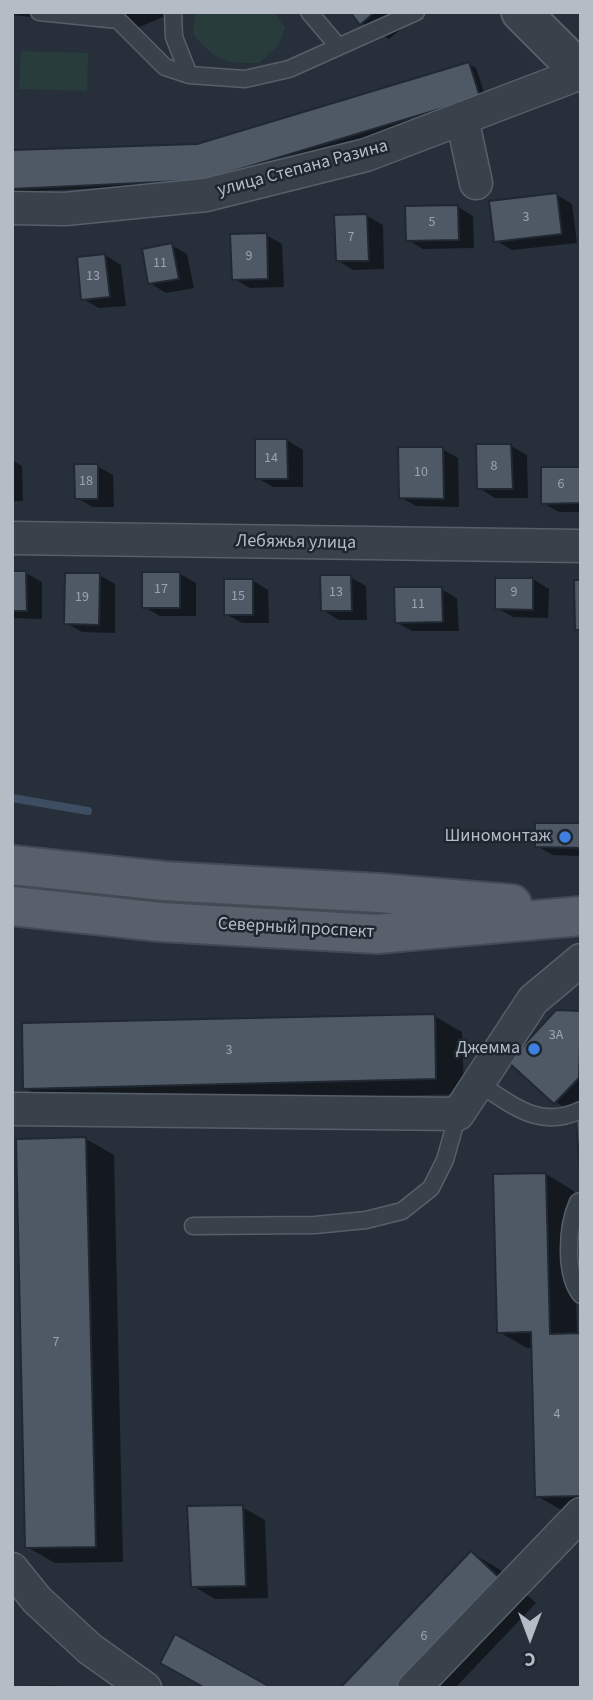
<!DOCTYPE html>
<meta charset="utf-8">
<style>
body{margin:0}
#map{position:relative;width:593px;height:1700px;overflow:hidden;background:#262f3a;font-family:"Source Sans 3",sans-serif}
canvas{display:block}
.frame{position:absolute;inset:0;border:14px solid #b5bcc6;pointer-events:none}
.north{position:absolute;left:495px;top:1602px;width:70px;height:70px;-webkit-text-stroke:5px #1e2630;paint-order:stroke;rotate:180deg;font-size:19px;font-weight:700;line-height:28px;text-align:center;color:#b5bcc6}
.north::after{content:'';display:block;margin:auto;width:24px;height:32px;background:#b5bcc6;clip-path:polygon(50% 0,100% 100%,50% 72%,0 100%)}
</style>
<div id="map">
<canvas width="593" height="1700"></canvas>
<div class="frame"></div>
<div class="north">С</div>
</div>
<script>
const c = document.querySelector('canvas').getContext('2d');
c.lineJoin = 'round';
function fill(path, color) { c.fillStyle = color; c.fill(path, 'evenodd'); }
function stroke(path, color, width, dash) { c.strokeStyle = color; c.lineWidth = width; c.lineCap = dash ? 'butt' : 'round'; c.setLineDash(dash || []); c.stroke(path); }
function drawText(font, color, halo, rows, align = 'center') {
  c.font = font + ' "Source Sans 3",sans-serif'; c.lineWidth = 5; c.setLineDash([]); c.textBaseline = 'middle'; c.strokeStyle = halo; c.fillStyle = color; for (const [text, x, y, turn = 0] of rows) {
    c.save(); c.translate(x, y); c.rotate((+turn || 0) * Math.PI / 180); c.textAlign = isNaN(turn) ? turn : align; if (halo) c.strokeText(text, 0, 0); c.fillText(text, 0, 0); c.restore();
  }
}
fill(new Path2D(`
 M195 12H274L285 28 278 46 259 63C224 64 215 60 193 34Z
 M21 51 88 53 87 91 19 89Z`), '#283c3c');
fill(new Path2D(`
 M12 12H175L137 28 12 15Z
 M352 12H422L389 39 362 23Z
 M468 64 476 68 487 101 213 183 12 192V152L198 146Z
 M557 195 572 204 577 243 512 250 496 241Z
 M458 207 473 216 474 248 423 249 408 240Z
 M367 216 383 225 384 269 353 270 337 260Z
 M266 235 282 244 284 287 250 288 234 279Z
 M171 245 187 254 194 288 166 293 150 283Z
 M105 255 121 265 126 306 99 308 83 299Z
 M12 262H13V307H12Z
 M287 440 303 450V487H273L257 478Z
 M511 446 527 455 528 498H495L479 488Z
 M442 449 458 458 459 507 416 506 400 497Z
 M12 460 22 466 23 501H12Z
 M97 466 113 475 114 507H93L77 498Z
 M581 468V512H559L543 503Z
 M12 573H26L42 582V619L12 618Z
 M180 574 196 583V616H160L144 607Z
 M99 575 115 584V633L82 632 66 623Z
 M350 577 366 586 367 620H339L323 610Z
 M533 579 549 589 548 618 513 617 497 608Z
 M252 580 268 590 269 623H242L226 614Z
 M441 589 457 598 459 631H412L396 622Z
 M581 824V856L553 855 537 846Z
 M581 1013V1112L578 1115 555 1102Z
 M434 1016 462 1032 464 1094 53 1104 25 1088Z
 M86 1139 114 1155 123 1562 55 1563 27 1547Z
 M546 1174 574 1191 577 1335H581V1512H565L537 1496 533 1348H527L499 1332Z
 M242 1507 265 1520 268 1598 215 1599 193 1586Z
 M472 1553 499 1569 536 1603 455 1688H342Z`), '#0007');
stroke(new Path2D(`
 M12 798 88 811`), '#3d4d62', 8);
const building = new Path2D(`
 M350 12H375L360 25Z
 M469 62 480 97 204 180 12 189V150L197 144Z
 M557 193 562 234 494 242 489 201Z
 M458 205 459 240 406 241 405 206Z
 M367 214 369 261H336L334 215Z
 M267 233 268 279 232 280 230 234Z
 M172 243 179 279 148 284 142 249Z
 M105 254 110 297 81 300 77 257Z
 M255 439H287L288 479H255Z
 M476 444H511L513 489H477Z
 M398 447H443L444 499 399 498Z
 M74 464H98V499H75Z
 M541 467H581V503L541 504Z
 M12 571H26L27 611H12Z
 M142 572H180V608H142Z
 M65 573H100L99 625 64 624Z
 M320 575H351L352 611H321Z
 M495 578H533V610L495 609Z
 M224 579H253V615H224Z
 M574 580H581V630H575Z
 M394 587H442L443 622 395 623Z
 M535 823H581V848L535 847Z
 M556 1010 581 1011 579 1078 554 1104 508 1062Z
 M435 1014 436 1079 23 1089 22 1023Z
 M576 1117H581V1163H579Z
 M86 1137 96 1547 25 1548 16 1139Z
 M546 1173 550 1334 581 1333V1496L535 1497 531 1332 497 1333 493 1174Z
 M243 1505 246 1586 191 1587 187 1506Z
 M471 1551 509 1587 412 1688H340Z
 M175 1634 272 1688H205L160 1663Z
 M56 1686 74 1688H12V1687Z`);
fill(building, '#4f5865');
stroke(building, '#202832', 2);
const service = new Path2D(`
 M39 12 118 20 165 67 189 75 245 79 289 69 416 12
 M173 12 174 37 189 75
 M309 12 338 46
 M478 1083C513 1105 539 1130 581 1110
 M581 1201 578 1202C567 1226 564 1274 581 1295
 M193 1226 315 1225 366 1220 402 1211 431 1188 445 1160 458 1114`);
const minor = new Path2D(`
 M462 118 476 183
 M12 208 65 209 206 195 366 155 581 73
 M12 538 581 546
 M12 1109 458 1114 533 1000 581 960
 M12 1569 37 1600 90 1649 145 1688
 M414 1688 581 1514`);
const tertiary = new Path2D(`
 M521 12 581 72`);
const primary = new Path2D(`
 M12 865 164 881 379 893 512 904
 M12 906 160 922 377 934 581 916`);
stroke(service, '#575f69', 19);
stroke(minor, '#575f69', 35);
stroke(tertiary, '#575f69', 42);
stroke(primary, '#424a54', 42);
stroke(service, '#39414b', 16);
stroke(minor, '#39414b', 32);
stroke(tertiary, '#39414b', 38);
stroke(primary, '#57606b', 38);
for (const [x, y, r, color] of [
 [565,837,7,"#3f7fe0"],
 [534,1049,7,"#3f7fe0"]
]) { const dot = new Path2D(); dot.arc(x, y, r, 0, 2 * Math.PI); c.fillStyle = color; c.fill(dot); stroke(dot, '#1e2630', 2.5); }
drawText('14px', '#9ca3ae', null, [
 ["3",526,218],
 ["5",432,223],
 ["7",351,238],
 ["9",249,257],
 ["11",160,264],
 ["13",93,277],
 ["14",271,459],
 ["8",494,467],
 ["10",421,473],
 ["18",86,482],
 ["6",561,485],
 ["17",161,590],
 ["13",336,593],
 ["9",514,593],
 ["15",238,597],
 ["19",82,598],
 ["11",418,605],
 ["3А",556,1036],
 ["3",229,1051],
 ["7",56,1343],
 ["4",557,1415],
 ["6",424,1637]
]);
drawText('18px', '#b5bcc6', '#1e2630', [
 ["улица Степана Разина",303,169,-15],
 ["Лебяжья улица",296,543,1],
 ["Северный проспект",296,929,3]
]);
drawText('18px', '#b5bcc6', '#1e2630', [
 ["Шиномонтаж",551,837],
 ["Джемма",520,1049]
], 'right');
</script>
